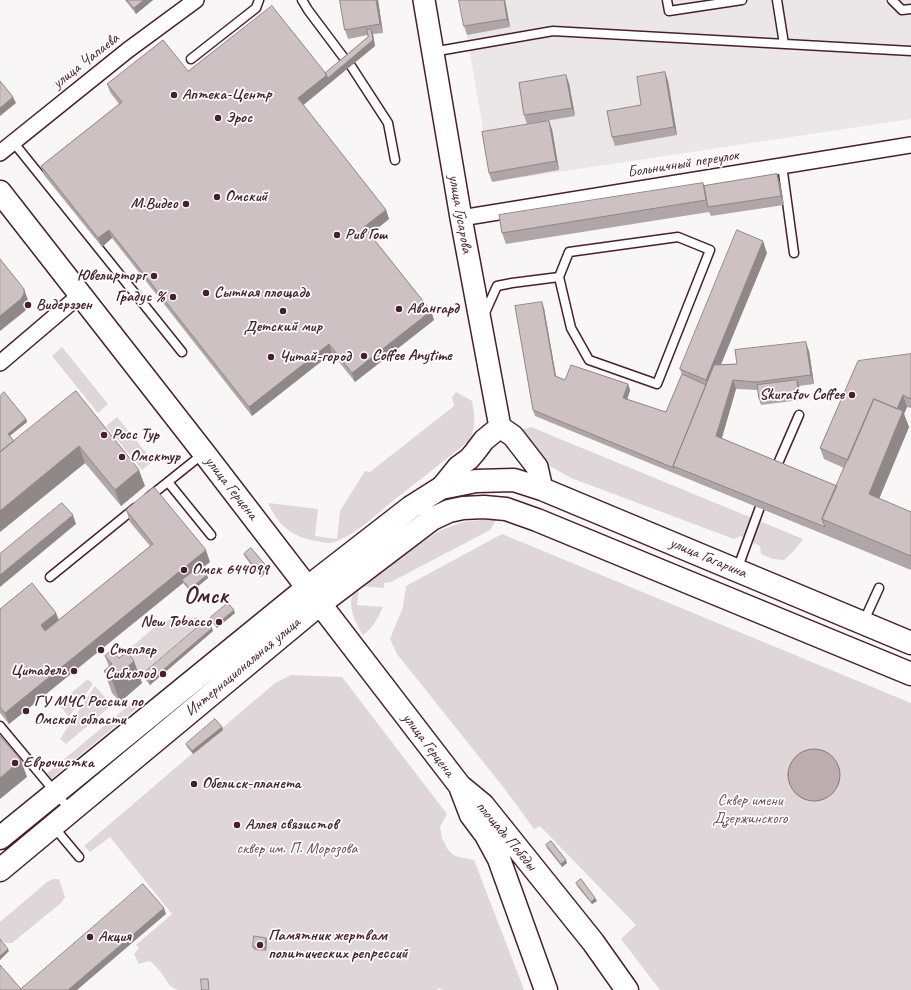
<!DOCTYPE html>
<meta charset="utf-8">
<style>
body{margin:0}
canvas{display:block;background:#f8f6f7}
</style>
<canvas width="911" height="990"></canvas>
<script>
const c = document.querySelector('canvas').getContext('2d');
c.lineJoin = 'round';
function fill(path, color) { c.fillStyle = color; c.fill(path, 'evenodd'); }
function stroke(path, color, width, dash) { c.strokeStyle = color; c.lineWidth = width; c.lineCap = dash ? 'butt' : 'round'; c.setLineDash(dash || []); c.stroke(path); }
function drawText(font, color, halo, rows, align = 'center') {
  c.font = font + ' Caveat,sans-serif'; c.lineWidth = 3.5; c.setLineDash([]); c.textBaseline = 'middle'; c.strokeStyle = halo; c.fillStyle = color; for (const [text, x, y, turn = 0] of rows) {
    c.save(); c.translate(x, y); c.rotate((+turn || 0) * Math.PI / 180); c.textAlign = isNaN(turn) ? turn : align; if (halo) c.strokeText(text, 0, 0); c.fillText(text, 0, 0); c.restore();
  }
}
fill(new Path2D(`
 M461 0H911V119L492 182Z`), '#ebe6e8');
fill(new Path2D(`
 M62 347 108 404 98 413 52 356Z
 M456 392 472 401C475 416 476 428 469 441 442 462 416 483 389 504 374 517 353 536 334 542 329 544 321 542 316 541 292 537 278 525 268 503L318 509 315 536 337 539 340 511 365 471 370 472 454 406 452 397Z
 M117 417 153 461 142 470 106 426Z
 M531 427 803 539 794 551 784 560 773 559 761 554 760 546 740 536 734 539 571 478 550 466 518 431Z
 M482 520H496L490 530 391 582 384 583V588L359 586 380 570 441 530 463 522Z
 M502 534 911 703V990H660L621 939 636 925 540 826 534 829 504 788 397 654 390 639 403 607 406 586Z
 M359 587 357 605 383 607C378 618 373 628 363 635 355 623 343 597 359 587Z
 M197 617 201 623 141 675 123 654 162 621Z
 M291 675 342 677 447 814 440 827 442 838 448 850 455 856 474 860 524 990H444L438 988 437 990H178L170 986 160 971 150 961 139 964 134 954 139 948 136 945 172 914 110 837 90 852 84 846 275 683Z
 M88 679 93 684 69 717 58 704Z
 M95 686 112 705 66 744 60 739Z
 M133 702 138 706 136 709 51 779 48 780 45 776 46 774Z
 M53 879H59L65 897 61 903 12 943H5L0 939V922L47 882Z`), '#ded6d9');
const water = new Path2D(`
 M788 775a26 26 0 1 1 52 0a26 26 0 1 1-52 0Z`);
fill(water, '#bdadb0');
stroke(water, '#8f747b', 1);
const lane = new Path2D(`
 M302 0 308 10 347 62
 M667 0 669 11 742 0
 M777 0 784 44
 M892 0 902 10 911 9
 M432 52 553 31 911 51
 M191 59 256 8 259 0
 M351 66 388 123 395 160
 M14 143 182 352
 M782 165 794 253
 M484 315 497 286 512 283 559 277 569 252 678 237 710 250 657 384 589 360 571 328 559 277
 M776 468 799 415
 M168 482 211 535
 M149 497 204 453
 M737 570 760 507
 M50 577 135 508
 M863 623 879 588
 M0 726 70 810
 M53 826 79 857`);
const street = new Path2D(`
 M0 153 128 50 196 0
 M461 218 911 145
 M0 363 80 295`);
const secondary = new Path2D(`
 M424 0 461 218 500 427
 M500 427 513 436 537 467 542 489
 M441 488 458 467 469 459 475 452 484 440 500 427`);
const primary = new Path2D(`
 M0 192 204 453 460 786 483 805 593 942 627 990
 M461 789 471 815 486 835 499 859 546 990
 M0 838 308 587 411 507 441 488 476 481 514 480 542 489 911 643
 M0 870 320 604 432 519 449 511 463 508 484 507 506 509 537 520 911 674`);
stroke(lane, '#4a1f2b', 11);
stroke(street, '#4a1f2b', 18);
stroke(secondary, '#4a1f2b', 24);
stroke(primary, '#4a1f2b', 25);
stroke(lane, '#fff', 8);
stroke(street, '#fff', 15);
stroke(secondary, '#fff', 21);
stroke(primary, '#fff', 22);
fill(new Path2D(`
 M125 0H153L136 14Z
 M340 0H378L383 33 373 34 375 46 303 105 386 210 389 219 370 234 431 311 434 320 355 382 332 353 252 416 112 238 102 247 44 175 41 166 119 104 110 92 107 84 188 71 325 73 368 37V35L348 39 345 30Z
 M505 0 510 27 467 35 464 26Z
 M665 72 668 81 677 135 615 146 612 137 641 105Z
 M569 83 575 116 527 124 524 115Z
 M552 129 559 170 492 182 489 173Z
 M777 174 780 183 784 205 711 216 709 212 506 244 502 233 703 183 704 186Z
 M767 253 721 364H737L809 351 814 384 799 386 800 400 761 405 759 399 758 390 736 389 721 438 837 486 844 468 824 459 820 448 911 354V408L907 407 904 414 909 427 879 499 911 512V570L828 536 676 474 535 416 533 410 544 308 556 376 565 380 628 384 630 390 627 399 666 412 682 375 680 369Z
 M76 391 145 486 121 506 85 463 0 532V396L26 419 27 422 10 436 14 441Z
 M126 510 210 562 202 568 207 575 208 578 191 592 183 583 9 724 0 713V609L56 613 59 620 150 546 130 522Z
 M244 554 268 568 269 570 261 577 245 557Z
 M235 613 217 628 211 621 210 618Z
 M213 631 150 685 144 677 143 674Z
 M105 656 119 658 142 683 120 702 112 693 104 671 109 667Z
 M222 727 223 730 193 754 187 747 186 744Z
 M546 845 567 863 562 867 547 848Z
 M576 883 595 898 597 901 592 904 577 886Z
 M266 938 267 941 266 951 254 950 253 947Z`), '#b0a6a9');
fill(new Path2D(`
 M144 0H153L136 14 134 8Z
 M376 0H378L383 33 380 24Z
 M504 0H505L510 27 507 19Z
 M371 29 373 34 375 46 301 107 298 98 327 75 373 40Z
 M665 72 668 81 677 135 674 127Z
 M566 75 569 83 575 116 572 108Z
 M13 97 16 103 0 116V108Z
 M549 121 552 129 559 170 556 161Z
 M777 174 780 183 784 205 781 196Z
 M386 210 389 219 368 236 364 227Z
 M109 230 112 238 102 247 98 238Z
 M763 241 767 253 710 391 706 380Z
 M24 289 28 300V305L25 311 0 331V316Z
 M542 302 544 308 557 382 555 376Z
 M431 311 434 320 355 382 352 373Z
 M806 342 809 351 814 384 811 375Z
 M329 344 332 353 252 416 249 407Z
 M733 380 736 389 720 445 716 436Z
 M797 380 799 385 800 400 798 394Z
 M628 384 630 390 626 404 623 398Z
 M903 395 907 407 904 414 909 427 874 511 869 494 895 412Z
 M26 419 27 422 9 436 8 434Z
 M79 446 85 463 0 532V511Z
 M139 470 145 486 121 506 115 490Z
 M73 515 76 524 0 587V575Z
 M206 550 210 562 184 582 182 580 183 583 9 724 5 713Z
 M268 568 269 570 261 577 260 574Z
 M207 575 208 578 191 592 190 589Z
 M234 610 235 613 217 628 216 625Z
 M56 613 60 624 45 636 41 625Z
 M212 628 213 631 150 685 149 682Z
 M134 661 142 683 120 702 112 680Z
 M222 727 223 730 193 754 192 751Z
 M21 760 27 777 0 799V778Z
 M566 860 567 863 562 867 561 864Z
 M595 898 597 901 592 904 591 902Z
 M164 908 166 914 77 990H68Z
 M266 938 267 941 266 951 265 948Z
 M8 949 9 951 0 960V956Z`), '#908789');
const building = new Path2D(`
 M127 0H144L134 8Z
 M340 0H376L380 24 345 30Z
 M459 0H504L507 19 464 26Z
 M272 6 327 75 298 98 386 210 364 227 431 311 352 373 329 344 249 407 109 230 98 238 41 166 122 102 107 84 163 40 188 71Z
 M367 29H371L373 40 328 78 325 73 368 37Z
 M665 72 674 127 612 137 607 111 641 105 637 77Z
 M566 75 572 108 524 115 519 83Z
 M0 81 13 97 0 108Z
 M549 121 556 161 489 173 482 132Z
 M777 174 781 196 708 207 704 186Z
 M703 183 706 200 502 233 499 215Z
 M737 230 763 241 706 380 680 369Z
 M0 259 24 289V294L21 299 0 316Z
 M542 302 555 376 565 380 571 365 628 384 623 398 666 412 682 374 706 385 673 466 674 468 533 410 515 306Z
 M806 342 811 375 756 382 733 380 716 436 837 486 822 519 825 527 673 466 714 365 737 364 735 350Z
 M911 354V399L903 395 897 409 874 399 848 460 820 448 858 361Z
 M797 380 798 394 759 399 757 385Z
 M76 391 139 470 115 490 79 446 0 511V452Z
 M4 392 26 419 8 434 14 441 0 452V396Z
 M874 399 903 411 869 494 911 512V556L822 519Z
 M154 487 206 550 5 713 0 707V609L32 583 56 613 41 625 45 631 153 544 126 510Z
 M62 503 73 515 0 575V554Z
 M251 548 268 568 260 574 244 554Z
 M200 566 207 575 190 589 182 580Z
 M228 603 234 610 216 625 210 618Z
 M205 621 212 628 149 682 143 674Z
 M112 650 119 658 127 652 134 661 112 680 104 671 112 664 105 656Z
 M215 719 222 727 192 751 186 744Z
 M0 736 21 760 0 778Z
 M551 841 566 860 561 864 546 845Z
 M581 879 595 898 591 902 576 883Z
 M143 884 164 908 68 990H20Z
 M254 936 266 938 265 948 253 947Z
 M0 939 8 949 0 956Z
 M0 965 21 989 20 990H0Z
 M201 979H208L209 990H202Z`);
fill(building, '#cdc1c4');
stroke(building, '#908789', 1);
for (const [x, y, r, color] of [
 [174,95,4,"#4a1f2b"],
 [218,118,4,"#4a1f2b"],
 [217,197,4,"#4a1f2b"],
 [186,204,4,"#4a1f2b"],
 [337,235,4,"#4a1f2b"],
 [154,276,4,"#4a1f2b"],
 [206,293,4,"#4a1f2b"],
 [173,297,4,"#4a1f2b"],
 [28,305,4,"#4a1f2b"],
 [399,309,4,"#4a1f2b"],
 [283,311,4,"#4a1f2b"],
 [364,356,4,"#4a1f2b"],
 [271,357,4,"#4a1f2b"],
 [852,395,4,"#4a1f2b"],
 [104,435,4,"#4a1f2b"],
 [122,457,4,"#4a1f2b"],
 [184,570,4,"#4a1f2b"],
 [219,622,4,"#4a1f2b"],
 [101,650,4,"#4a1f2b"],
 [74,671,4,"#4a1f2b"],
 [163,674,4,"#4a1f2b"],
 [26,711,4,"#4a1f2b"],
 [15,763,4,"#4a1f2b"],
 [194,784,4,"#4a1f2b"],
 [237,825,4,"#4a1f2b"],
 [90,937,4,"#4a1f2b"],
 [260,945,4,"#4a1f2b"]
]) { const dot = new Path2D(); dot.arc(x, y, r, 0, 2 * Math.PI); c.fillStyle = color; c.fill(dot); stroke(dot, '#fff', 1.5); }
drawText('16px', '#4a1f2b', '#fff', [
 ["улица Чапаева",86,61,-38],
 ["Больничный переулок",683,164,-9],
 ["улица Гусарова",460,214,80],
 ["улица Герцена",231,488,52],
 ["улица Гагарина",708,558,23],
 ["Интернациональная улица",243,667,-40],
 ["улица Герцена",428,745,53],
 ["площадь Победы",506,836,50]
]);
drawText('bold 16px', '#4a1f2b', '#fff', [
 ["Аптека-Центр",182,95],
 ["Эрос",226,118],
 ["Омский",225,197],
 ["М.Видео",178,204,"right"],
 ["Рив Гош",345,235],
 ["Ювелирторг",146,276,"right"],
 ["Сытная площадь",214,293],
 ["Градус %",165,297,"right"],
 ["Видерзэен",36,305],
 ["Авангард",407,309],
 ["Детский мир",283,327,"center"],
 ["Coffee Anytime",372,356],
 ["Читай-город",279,357],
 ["Skuratov Coffee",844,395,"right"],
 ["Росс Тур",112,435],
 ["Омсктур",130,457],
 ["Омск 644099",192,570],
 ["New Tobacco",211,622,"right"],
 ["Степлер",109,650],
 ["Цитадель",66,671,"right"],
 ["Сибхолод",155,674,"right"],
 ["ГУ МЧС России по",34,702],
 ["Омской области",34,720],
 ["Еврочистка",23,763],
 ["Обелиск-планета",202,784],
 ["Аллея связистов",245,825],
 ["Памятник жертвам",268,936],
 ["политических репрессий",268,954],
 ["Акция",98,937]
], 'left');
drawText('16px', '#6f4d56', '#fff', [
 ["Сквер имени",750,801],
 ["Дзержинского",750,819],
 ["сквер им. П. Морозова",297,849]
]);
drawText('bold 24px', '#4a1f2b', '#fff', [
 ["Омск",206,597]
]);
</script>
